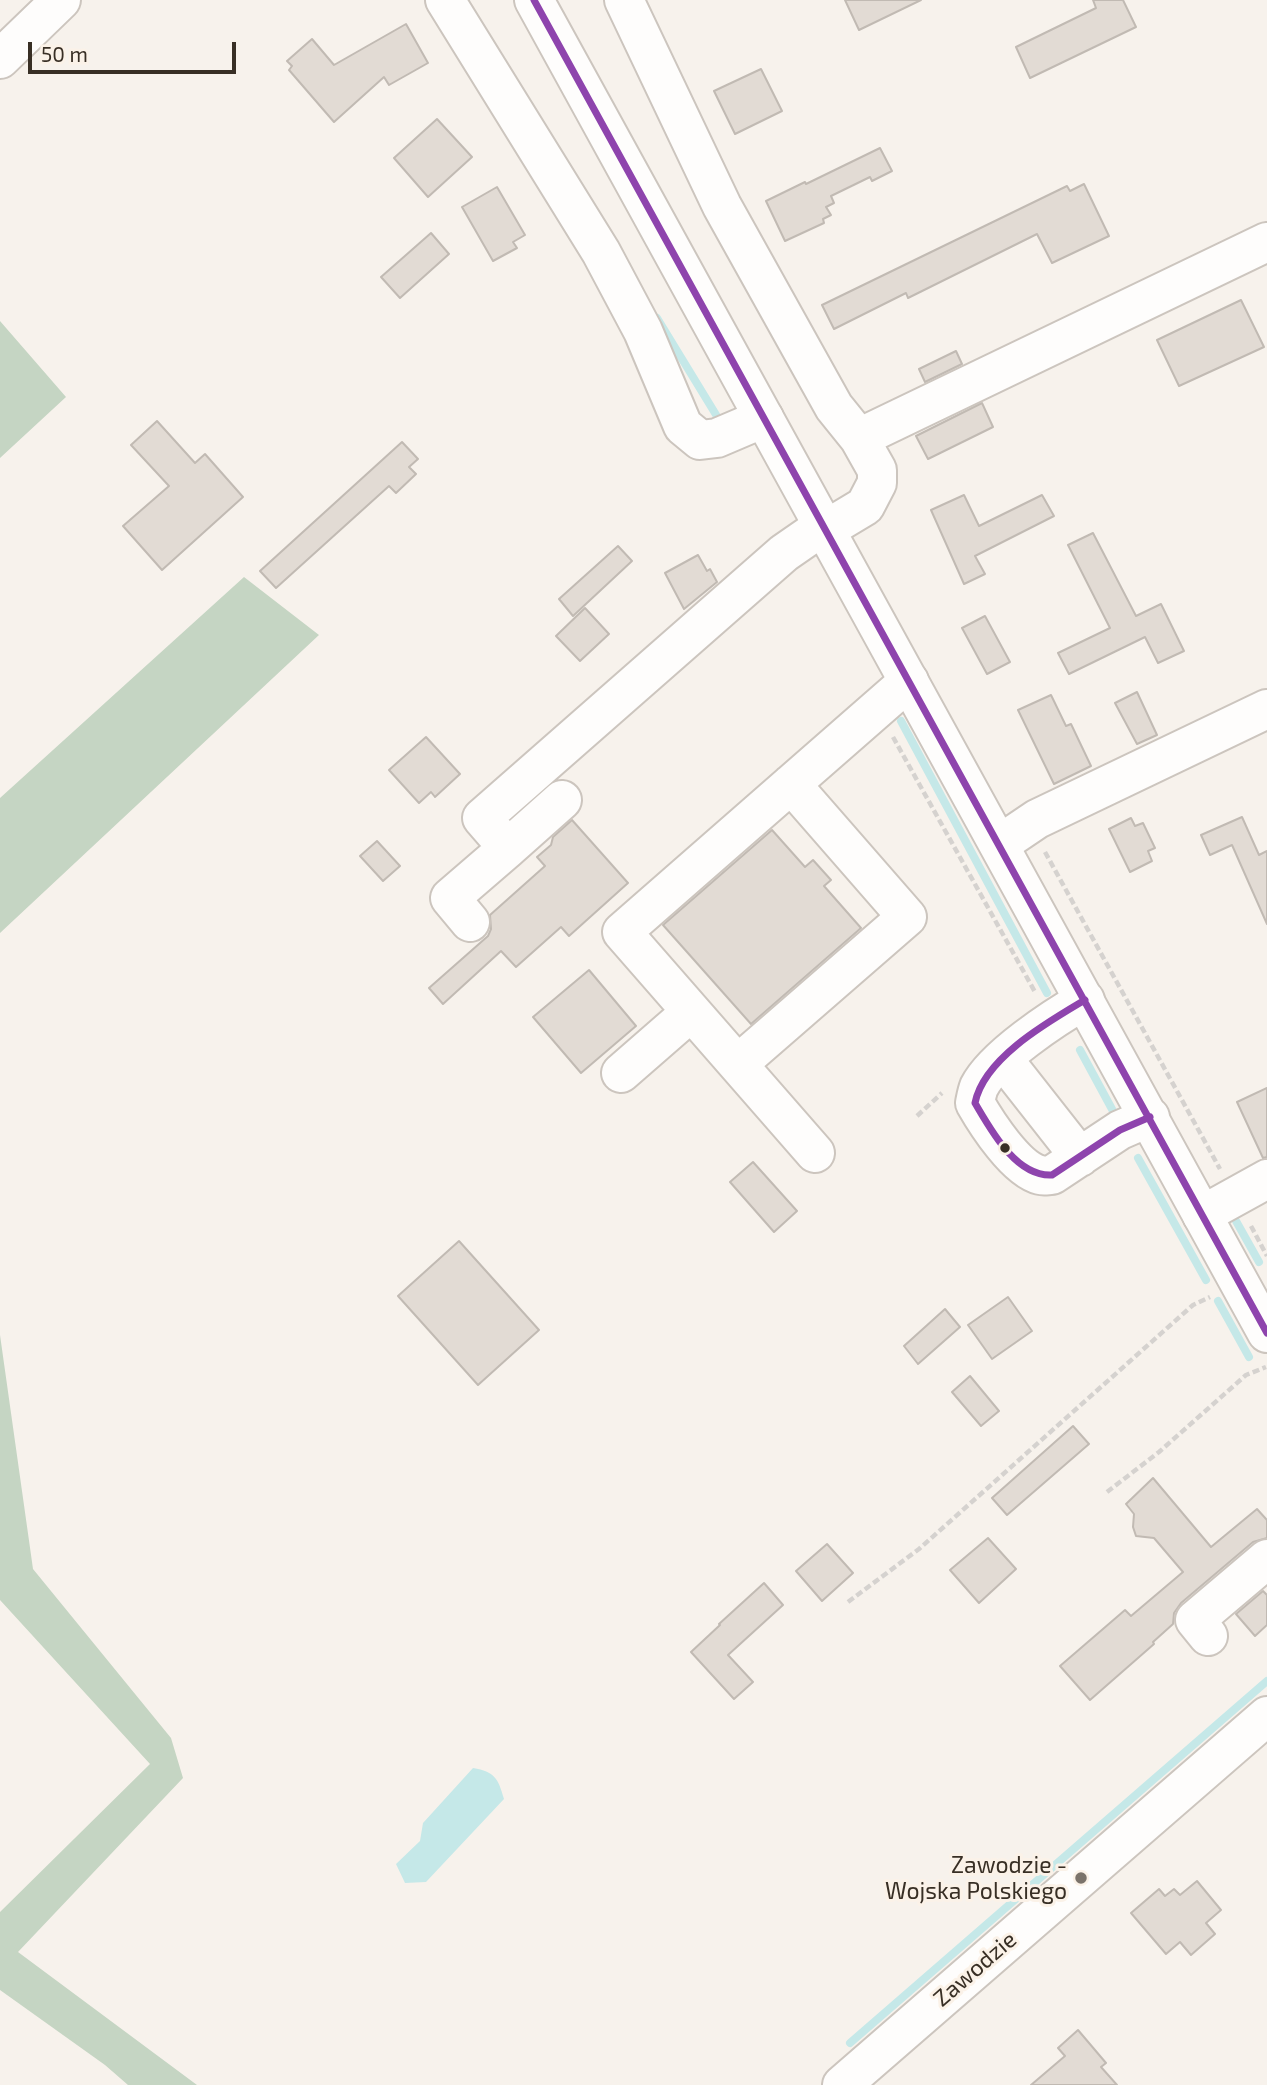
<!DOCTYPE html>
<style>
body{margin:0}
#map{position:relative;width:1267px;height:2085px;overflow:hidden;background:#f7f2ec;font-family:"Exo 2",sans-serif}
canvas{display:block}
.scale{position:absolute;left:28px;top:42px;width:208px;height:32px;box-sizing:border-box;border:4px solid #382f25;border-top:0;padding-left:9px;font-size:21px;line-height:24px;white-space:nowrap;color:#382f25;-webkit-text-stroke:5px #fbf2e8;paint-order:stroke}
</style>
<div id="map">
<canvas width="1267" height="2085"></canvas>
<div class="scale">50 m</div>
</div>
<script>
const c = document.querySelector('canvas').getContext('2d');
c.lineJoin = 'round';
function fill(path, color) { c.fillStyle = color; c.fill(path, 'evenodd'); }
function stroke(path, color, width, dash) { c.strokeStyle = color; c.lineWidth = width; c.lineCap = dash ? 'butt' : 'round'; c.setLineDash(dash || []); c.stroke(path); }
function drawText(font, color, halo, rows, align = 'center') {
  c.font = font + ' "Exo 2",sans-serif'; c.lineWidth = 6; c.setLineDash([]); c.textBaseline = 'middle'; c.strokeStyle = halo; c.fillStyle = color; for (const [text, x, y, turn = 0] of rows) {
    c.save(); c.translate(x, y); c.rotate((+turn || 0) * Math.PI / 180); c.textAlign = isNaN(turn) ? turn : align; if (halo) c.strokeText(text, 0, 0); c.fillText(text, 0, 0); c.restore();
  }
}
fill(new Path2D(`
 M0 321 66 397 0 458Z
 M244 577 319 635 0 933V798Z
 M0 1335 33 1569 171 1738 183 1778 18 1952 197 2085H128L105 2065 0 1990V1912L150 1764 0 1600Z`), '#c5d5c3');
fill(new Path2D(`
 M473 1768C495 1772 498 1778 504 1799L426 1882 405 1883 396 1864 420 1841 423 1823Z`), '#c5e8e8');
stroke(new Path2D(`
 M657 318 718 418
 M901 721 1047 993
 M1080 1050 1113 1111
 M1138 1158 1206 1280
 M1236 1221 1259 1262
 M1218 1301 1249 1357
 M850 2043 1267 1681`), '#c5e8e8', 8);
const building = new Path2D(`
 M845 0H921L859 30Z
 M1093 0H1123L1136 27 1030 78 1016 47 1096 8Z
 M406 24 428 63 389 85 384 77 334 122 289 70 292 66 287 61 312 39 334 65Z
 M761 69 782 111 735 134 714 91Z
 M437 119 472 157 428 197 394 158Z
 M880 148 892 171 872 181 870 177 831 196 834 203 826 207 831 215 823 219 824 223 785 241 766 201 805 182 806 184Z
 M1084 184 1109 236 1052 263 1037 234 908 298 906 293 834 329 822 305 1067 186 1070 191Z
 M497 187 525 235 513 242 517 248 493 261 462 207Z
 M431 233 449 254 400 298 381 277Z
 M1241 300 1264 347 1179 386 1157 340Z
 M956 351 962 364 925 382 919 369Z
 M982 403 993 427 928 459 916 436Z
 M157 421 195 463 205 454 243 497 162 570 123 526 169 486 131 445Z
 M402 442 418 459 409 467 416 474 396 493 389 486 276 588 260 571Z
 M964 495 979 526 1042 495 1054 516 975 556 985 574 964 584 931 510Z
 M1093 533 1136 616 1161 604 1184 651 1158 663 1145 637 1069 674 1058 653 1110 628 1068 545Z
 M618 546 632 561 573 616 559 599Z
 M698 555 707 571 710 569 717 582 684 609 665 573Z
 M585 608 609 634 580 661 556 636Z
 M985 616 1010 662 987 674 962 628Z
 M1137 692 1157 735 1137 744 1115 703Z
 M1051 695 1066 726 1071 724 1091 766 1054 784 1018 710Z
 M426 737 460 774 435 797 431 792 419 803 389 770Z
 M1242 817 1259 855 1267 851V924L1232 845 1210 855 1201 835Z
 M1131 818 1135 826 1143 823 1155 848 1148 851 1152 861 1130 872 1109 829Z
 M572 820 628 883 569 936 561 927 516 967 501 951 443 1004 429 988 488 936 491 929 490 915 545 866 537 857 551 845 553 837Z
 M772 830 805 867 813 860 831 880 824 886 861 928 751 1024 663 925Z
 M377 841 400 866 383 881 360 856Z
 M589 970 636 1026 581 1073 533 1017Z
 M1267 1088V1157L1263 1158 1237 1102Z
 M753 1162 797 1211 774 1232 730 1182Z
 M459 1241 539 1330 478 1385 398 1296Z
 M1008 1297 1032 1331 992 1359 968 1325Z
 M945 1309 960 1327 918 1364 904 1346Z
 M970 1376 999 1411 981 1426 952 1392Z
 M1073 1426 1089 1444 1007 1515 992 1498Z
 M1153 1478 1211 1547 1257 1509 1267 1520V1538L1253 1542 1181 1603 1174 1613 1173 1624 1153 1642 1154 1644 1090 1700 1060 1666 1125 1610 1131 1616 1183 1572 1154 1538 1136 1536 1133 1527 1134 1514 1126 1504Z
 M988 1538 1016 1569 979 1603 950 1570Z
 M827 1544 853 1573 822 1601 796 1571Z
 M764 1583 783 1605 728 1655 753 1682 734 1699 691 1652 720 1625 719 1624Z
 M1263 1591 1267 1595V1625L1255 1636 1236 1614Z
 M1197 1881 1221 1910 1206 1923 1215 1934 1191 1955 1180 1942 1166 1954 1131 1913 1159 1889 1165 1896 1174 1889 1180 1895Z
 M1078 2030 1106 2063 1101 2067 1117 2085H1031L1065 2056 1058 2048Z`);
fill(building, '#e2dbd4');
stroke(building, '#c1bab3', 2);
const minor = new Path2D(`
 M445 0 601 252 643 331 683 426 700 440 717 438 764 418
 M624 0 722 206 834 407 859 438 877 470V483L865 506 825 530
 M0 59 61 0
 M859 438 1267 242
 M1000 844 1037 819 1267 709
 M508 848 562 800
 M470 922 450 898 508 848 482 818 784 553 823 526
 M1085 1000C1055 1017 994 1057 979 1087 977 1092 976 1098 975 1103 987 1124 1016 1169 1040 1175 1044 1176 1048 1175 1052 1175L1120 1130 1150 1117
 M1003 1059 1080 1157
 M738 1064 907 917 791 784
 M621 1073 691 1012
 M815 1153 622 932 909 681
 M1202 1215 1267 1179
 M1208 1636 1195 1620 1267 1559
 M842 2085 1267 1716`);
const major = new Path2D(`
 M534 0 1267 1333`);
stroke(minor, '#ccc5be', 42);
stroke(major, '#ccc5be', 42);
stroke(new Path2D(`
 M893 737 1035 992
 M1045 852 1220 1169
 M917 1116 942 1093
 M1251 1226 1267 1256
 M1107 1492 1159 1452 1246 1375 1266 1367
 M848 1602 919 1549 1193 1305 1210 1297`), '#d5d2cf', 4.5, [7, 3.5]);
stroke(minor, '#fefdfc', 38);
stroke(major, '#fefdfc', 38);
stroke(new Path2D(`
 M534 0 1267 1333
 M1085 1000C1048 1022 984 1058 975 1103 991 1130 1016 1177 1052 1175L1120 1130 1150 1117`), '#8e44ad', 7);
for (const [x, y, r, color] of [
 [1005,1148,6,"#382f25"],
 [1081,1878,7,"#7b736b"]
]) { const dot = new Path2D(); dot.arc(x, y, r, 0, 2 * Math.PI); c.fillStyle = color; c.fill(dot); stroke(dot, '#fbf2e8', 2.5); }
drawText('23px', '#382f25', '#fbf2e8', [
 ["Zawodzie -",1067,1865],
 ["Wojska Polskiego",1067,1891]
], 'right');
drawText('23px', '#382f25', '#fbf2e8', [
 ["Zawodzie",975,1969,-41]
]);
</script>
